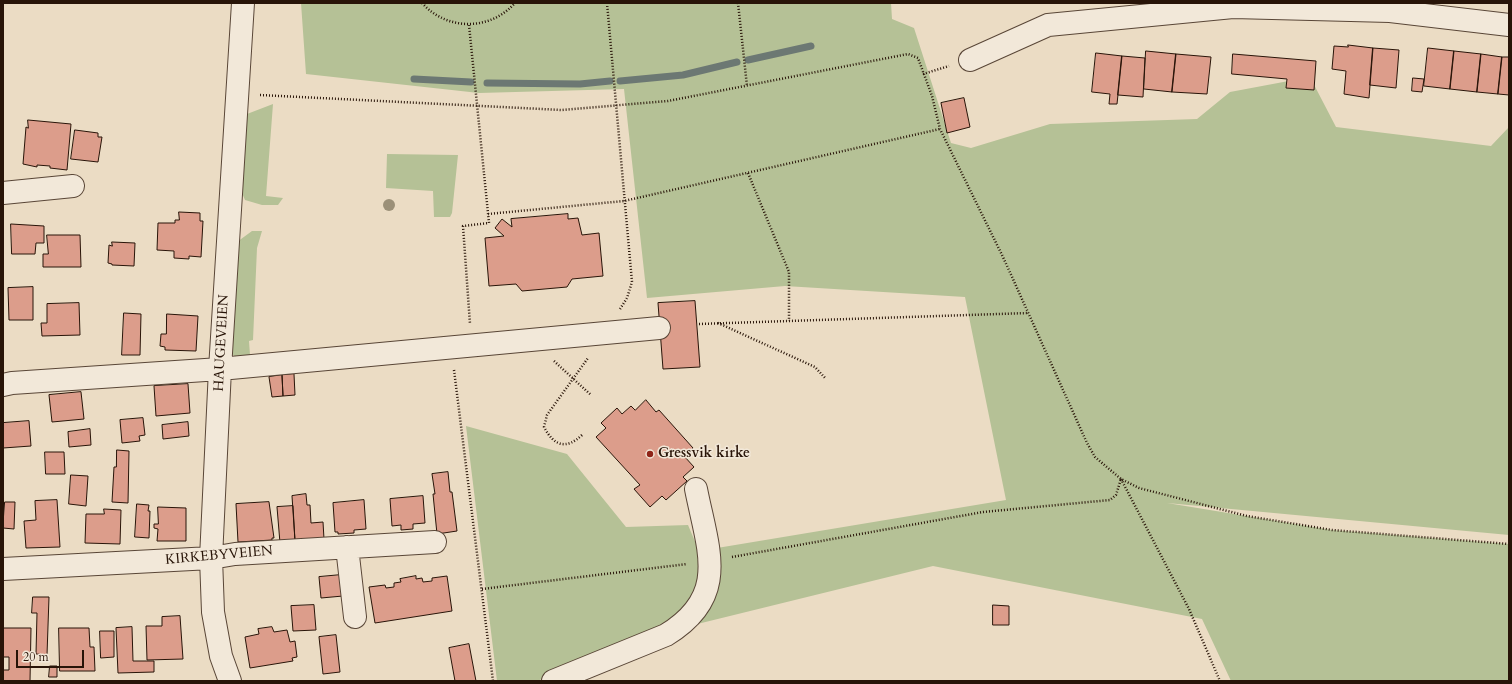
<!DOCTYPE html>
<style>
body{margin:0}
#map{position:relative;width:1512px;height:684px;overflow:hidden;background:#ebdcc4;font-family:Cardo,serif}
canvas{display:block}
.frame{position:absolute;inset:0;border:4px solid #281408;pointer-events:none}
.scale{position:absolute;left:16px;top:650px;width:68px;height:18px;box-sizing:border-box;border:2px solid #281408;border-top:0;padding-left:5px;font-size:12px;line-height:14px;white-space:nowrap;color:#281408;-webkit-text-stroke:3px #f2e8d9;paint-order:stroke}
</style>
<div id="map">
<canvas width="1512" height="684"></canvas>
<div class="frame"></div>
<div class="scale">20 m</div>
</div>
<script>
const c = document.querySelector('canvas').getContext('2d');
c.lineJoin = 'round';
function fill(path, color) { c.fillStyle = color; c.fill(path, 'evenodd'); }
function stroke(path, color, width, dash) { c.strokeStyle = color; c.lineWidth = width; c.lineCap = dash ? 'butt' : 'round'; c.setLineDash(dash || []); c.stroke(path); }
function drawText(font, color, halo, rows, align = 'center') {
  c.font = font + ' Cardo,serif'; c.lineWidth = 3; c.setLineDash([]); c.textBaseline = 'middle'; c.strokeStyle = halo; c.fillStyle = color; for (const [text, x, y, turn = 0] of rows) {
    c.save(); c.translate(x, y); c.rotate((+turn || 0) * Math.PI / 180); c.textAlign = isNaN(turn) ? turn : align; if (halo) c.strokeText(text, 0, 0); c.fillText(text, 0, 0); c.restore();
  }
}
fill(new Path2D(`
 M301 3H891L892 19 914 28 951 143 971 148 1050 124 1197 119 1230 92 1310 77 1336 127 1491 146 1509 127V535L1167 503 1332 530 1509 544V681H1231L1202 619 933 566 673 630 537 681H497L466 426 567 454 626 527 688 525 699 551 1006 500 965 297 785 286 647 298 624 89 479 93 306 74Z
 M273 104 266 196 283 198 278 205H262L245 200 242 193 247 114Z
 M387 154 458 155 452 213 450 217H434L433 191 386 188Z
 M252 231H262L257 248 253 340 249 341 250 355 236 357 230 353 237 242Z`), '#b5c196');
stroke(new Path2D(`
 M748 60 811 46
 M414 79 471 82
 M620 81 683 75 737 62
 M487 83 580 84 610 81`), '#6c7873', 7);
const building = new Path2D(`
 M1348 45 1373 48 1369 98 1344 94 1346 71 1332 69 1334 46 1348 47Z
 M1373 48 1399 50 1396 88 1370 85Z
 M1428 48 1454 51 1450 89 1424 86Z
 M1146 51 1176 54 1172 92 1144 89Z
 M1454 51 1481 54 1477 92 1450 89Z
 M1096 53 1122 56 1117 104H1109L1110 94 1092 92Z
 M1176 54 1211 57 1207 94 1172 92Z
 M1233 54 1316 61 1314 90 1286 88 1287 79 1232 74Z
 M1481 54 1502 57 1498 94 1477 92Z
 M1122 56 1145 58 1143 97 1118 95Z
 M1502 57H1509V95L1498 94Z
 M1413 78 1424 79 1422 92 1412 91Z
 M964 98 970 127 947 133 941 103Z
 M28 120 71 124 67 170 50 168V166L37 165V167L23 164 26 127 28 128Z
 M75 130 98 133V137H102L98 162 71 159Z
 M179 212 200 213V221H203L201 257 189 256V259L174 258V251L157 250 158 223H175V220H179Z
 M568 214V219L578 218 582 235 599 233 603 276 572 279 567 287 522 291 516 284 489 286 485 238 504 236 495 228 502 219 512 227 511 219Z
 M11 224 44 226V243H36L35 254H12Z
 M47 235H80L81 267H43V254H48Z
 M112 242 135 243 134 266 112 265V264L108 263 109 245 112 246Z
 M33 287V320H9L8 288Z
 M695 301 700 367 663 369 658 303Z
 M79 303 80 335 42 336 41 323H47V304Z
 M124 313 141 314 140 355H122Z
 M167 314 198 316 196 351 165 350V347L160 346 161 334H166Z
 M294 374 295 395 283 396 282 375Z
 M282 375 283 396 272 397 269 377Z
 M188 384 190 413 156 416 154 386Z
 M81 392 84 419 52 422 49 395Z
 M646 400 656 412 659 410 693 448 686 456H684L694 467 683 477 687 481 666 500 662 496 650 507 634 489 640 485 596 437 606 428 601 423 617 408 622 414 631 406 635 410Z
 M143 418 145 435 139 436 140 441 122 443 120 420Z
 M29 421 31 446 3 448V423Z
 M188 422 189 436 163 439 162 425Z
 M90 429 91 445 69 447 68 432Z
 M117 450 129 451 128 503 112 502 114 467H116Z
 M45 452H64L65 474H46Z
 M448 472 450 492H452L457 531 437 534 433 494H435L432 474Z
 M71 475 88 476 86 506 69 504Z
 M306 494 307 505H310L311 523 323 522 324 539 295 541 292 496Z
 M423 496 425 523 413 524V529L401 530V525L392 526 390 499Z
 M57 500 60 547 26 548 24 521 36 520 35 501Z
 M364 500 366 529 354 530V533L338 534V532H335L333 503Z
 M5 502H15L14 529 3 528Z
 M269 502 274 538H272V540L238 542 236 504Z
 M137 504 149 505 148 511H150L149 538 135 537Z
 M293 506 295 541 280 543 277 507Z
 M158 507 186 508V541H157L158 529 154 528V524H158Z
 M104 509 121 510 120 544 85 543 86 514H104Z
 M341 575 343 596 321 598 319 577Z
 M416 576V579L422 578 423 582 432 581V578L447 576 452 611 375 623 369 587 385 585 386 588 394 587V583L401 582 400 579Z
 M33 597H49L47 655 36 654 37 613H32Z
 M314 605 316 630 293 631 291 606Z
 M993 605 1009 606V625H993Z
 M180 616 183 659 147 660 146 626H162V617Z
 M132 627 133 661H154V672L118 673 116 628Z
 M272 627 274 632 287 630 290 642 295 641 297 657 292 658 293 661 250 668 245 637 259 634 258 629Z
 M3 628H31L30 681H3V670H9V657H3Z
 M59 628H89L90 647H94L95 671H60Z
 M100 631H114V657L101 658Z
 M336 635 340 672 323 674 319 637Z
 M469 644 476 681H455L449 648Z
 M50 666H57V677H49Z`);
fill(building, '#dc9d8b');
stroke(building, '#281408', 1);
const minor = new Path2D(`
 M970 60 1048 25 1233 7 1390 11 1509 25
 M3 193 73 186
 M3 385 12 383 220 369 659 328
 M347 547 355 617
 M3 569 211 558 235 554 435 542
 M230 681 221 656 213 612 211 558 220 369 243 3
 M553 681 666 635C730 596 708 550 696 489`);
stroke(minor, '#594637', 24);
stroke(new Path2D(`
 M422 3C447 31 490 31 515 3
 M607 3 632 282 627 298 620 309
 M738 3 747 86
 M469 25 489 223 463 226 470 324
 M923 74 949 66
 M260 95 562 110 668 101 908 54 918 58 932 96 940 129 1003 257 1087 443 1095 457 1121 479 1139 488 1247 516 1332 530 1509 544
 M748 173 789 272V321
 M488 214 624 201 940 129
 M718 323 815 367 826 379
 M699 324 1029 313
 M554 361 591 395
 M454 370 493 681
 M582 435C566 450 554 446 544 427L547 415 588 358
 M1121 479 1189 609 1220 681
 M732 557 983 512 1110 500 1116 495 1121 479
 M482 589 687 564`), '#281408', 2.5, [1, 2]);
stroke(minor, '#f2e8d9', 22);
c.fillStyle = '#9b9078';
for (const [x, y] of [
 [389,205]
]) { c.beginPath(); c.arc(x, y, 6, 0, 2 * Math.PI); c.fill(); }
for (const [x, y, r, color] of [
 [650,454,4,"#8f2418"]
]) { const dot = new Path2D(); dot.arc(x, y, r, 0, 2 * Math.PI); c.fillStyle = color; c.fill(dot); stroke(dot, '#f2e8d9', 1.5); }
drawText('14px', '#281408', '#f2e8d9', [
 ["HAUGEVEIEN",222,343,-87],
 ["KIRKEBYVEIEN",219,556,-5]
]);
drawText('bold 14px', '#281408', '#f2e8d9', [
 ["Gressvik kirke",658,454]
], 'left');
</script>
